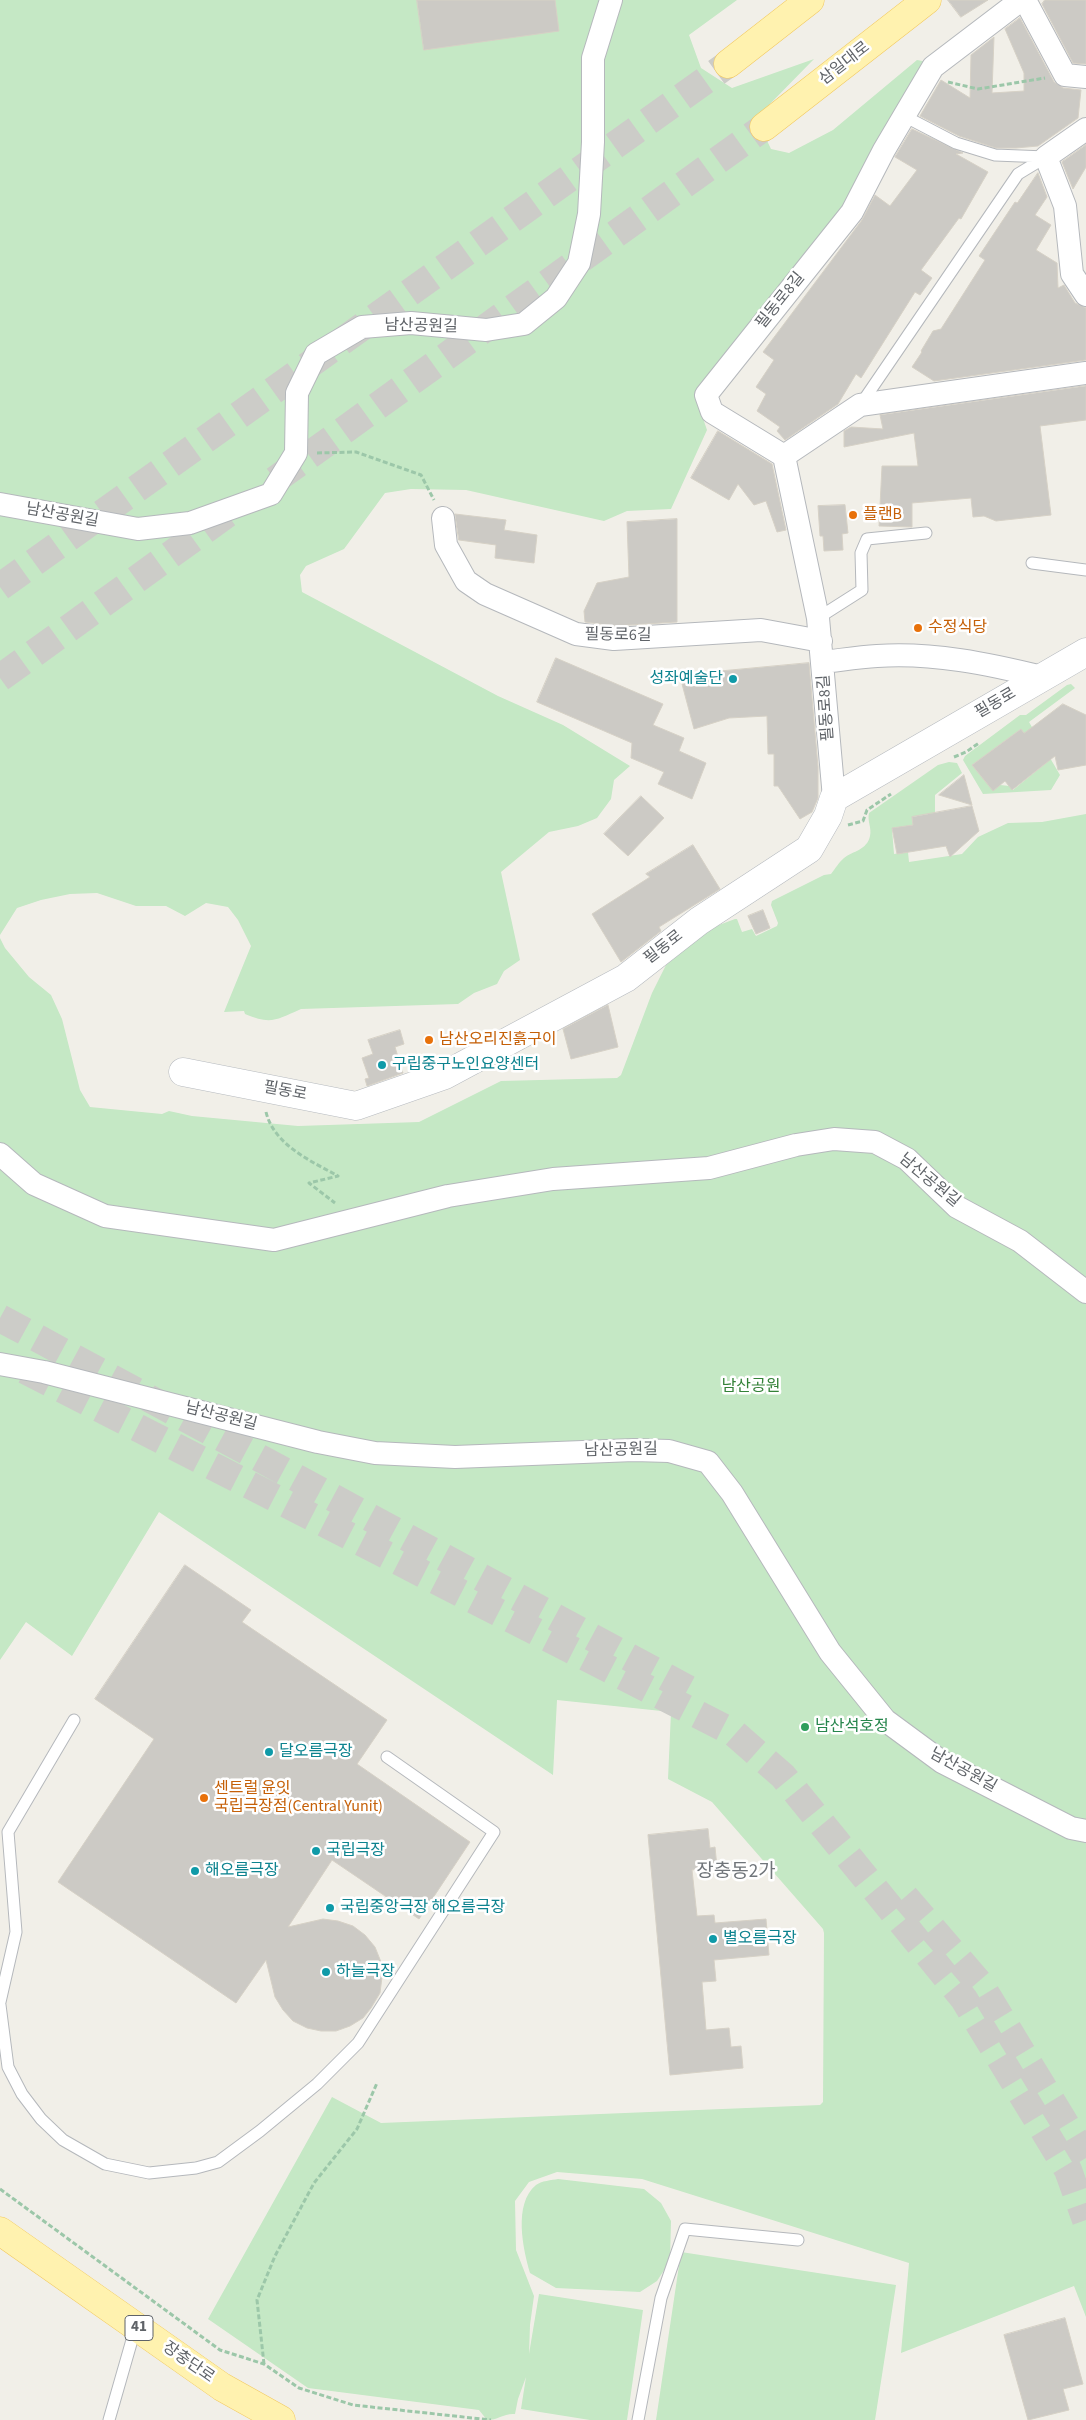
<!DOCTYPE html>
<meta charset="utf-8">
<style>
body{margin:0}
canvas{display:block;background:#f1efe8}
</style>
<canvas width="1086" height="2420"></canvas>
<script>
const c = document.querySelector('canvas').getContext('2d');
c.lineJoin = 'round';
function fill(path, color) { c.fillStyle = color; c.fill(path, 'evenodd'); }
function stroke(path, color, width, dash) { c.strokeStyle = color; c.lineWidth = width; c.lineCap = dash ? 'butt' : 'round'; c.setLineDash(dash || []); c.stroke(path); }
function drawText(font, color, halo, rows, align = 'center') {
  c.font = font + ' "Source Sans 3","Noto Sans KR",sans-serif'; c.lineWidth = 5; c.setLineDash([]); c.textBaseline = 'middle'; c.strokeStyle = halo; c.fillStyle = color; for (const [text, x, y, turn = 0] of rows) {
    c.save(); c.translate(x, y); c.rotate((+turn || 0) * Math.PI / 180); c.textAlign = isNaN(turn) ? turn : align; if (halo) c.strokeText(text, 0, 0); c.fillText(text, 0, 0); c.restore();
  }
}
fill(new Path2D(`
 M0 0H737L689 35 701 68 732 88 814 59 764 110 758 122 771 149 789 153 833 130 917 60 928 62 834 224 695 395 707 430 671 509 627 511 604 521 466 490 411 489 385 493 344 549 306 566 300 575 302 592 498 696 563 725 630 766 614 780 611 799 597 818 578 826 549 832 501 872 520 960 504 971 497 984 474 993 458 1004 301 1009C276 1020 271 1025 245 1014L244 1011 224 1012 251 946 238 920 228 907 206 903 185 916 166 906H136L97 893 70 894 41 900 17 908 0 935Z
 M1071 684 1075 688 1029 722 1060 775 1051 790 983 794 963 760 965 756 1020 715H1026L1067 685ZM1021 729 1046 763 1013 790 1010 786 1000 785 993 790 972 765Z
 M949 762 957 763 962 773 935 795V819L929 814 912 817 913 825 892 829 894 854 908 852 909 862 962 854 978 837 1008 823 1042 822 1086 814V2317L1074 2286 901 2353 909 2263 642 2179 557 2172 529 2182 515 2201 516 2250 534 2296 530 2325 529 2354 539 2294 643 2310 627 2420H590L521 2409 526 2377 518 2399 515 2414C504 2413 498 2420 487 2420L479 2410 308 2388 208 2319 332 2097 381 2123 820 2105 823 2102 824 1933 823 1929 712 1802 668 1779 671 1712 557 1700 553 1775 159 1512 72 1656 26 1622 0 1660V938L5 948 29 977 51 995 62 1019 80 1090 90 1107 162 1114 169 1111 192 1116 298 1126 419 1122 501 1081 617 1078 621 1075 652 993 666 965 711 928 735 919H737L742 932 752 929 756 936 777 926 778 923 771 905 772 901 824 875 831 874C835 869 839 862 844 858 853 851 867 850 870 836 872 828 867 821 869 813L938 765Z
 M558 2179 644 2189 661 2203 671 2221 670 2261 657 2281 640 2292 556 2288 530 2273C523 2249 513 2204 536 2185 541 2181 552 2180 558 2179Z
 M681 2252 896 2285 875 2420H656Z`), '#c5e8c5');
const building = new Path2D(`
 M417 0H555L559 31 424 50Z
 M948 0H988L961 17Z
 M1045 0H1086V64L1073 63 1042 4Z
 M1020 18 1054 82 1063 88 1081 90 1078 118 1038 146 1016 148H996L959 136 920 116 941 80 970 98 971 55 994 37 992 93 1024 91V73L1005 29Z
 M912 129 963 153 956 154 988 172 961 219 959 218 921 270 932 278 920 295 915 292 861 378 856 374 838 404 785 440 777 431 780 427 757 411 766 394 756 387 774 360 763 352 862 220 875 195 890 206 917 170 895 157Z
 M1086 145V167L1073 189 1062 162Z
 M1038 173 1047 197 1035 215 1051 225 1036 250 1057 263 1058 288 1064 285 1075 303 1086 308V360L934 381 912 367 922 352 921 351 933 331 941 329 985 260 979 256 1015 202 1017 203Z
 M1086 386V420L1040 426 1051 515 996 521 984 516 973 517 971 498 912 503V527L879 526 882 466H918L914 433 844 447V431L851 427 883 429 880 415Z
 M718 431 772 464 786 530 777 532 766 501 754 505 738 484 729 500 691 478Z
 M845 505 848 533 842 534 843 550 824 551 823 536H820L818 506Z
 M455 514 506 520 504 530 537 535 534 563 495 558 496 545 459 540Z
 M677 519V622L614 626 585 622 584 611 597 583 629 577 627 522Z
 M556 658 663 704 653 725 684 738 679 751 706 763 692 799 658 784 664 772 631 758 632 743 537 702Z
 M809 663 818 767V798L812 812 800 819 778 786H774V754H768L767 716 729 718 694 729 682 684 721 671Z
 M1063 704 1086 715V765L1058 770 1055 756 1012 790 1005 781 993 791 972 765 1021 729 1024 733Z
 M964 775 972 805 939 795Z
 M641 796 664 818 628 856 604 834Z
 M972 806 979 831 950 857 946 846 897 854 892 828 913 825 912 817Z
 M693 845 720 889 659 927 661 931 621 962 592 914 650 877 646 874Z
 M763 910 770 928 756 934 748 916Z
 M608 1005 618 1047 571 1059 563 1029Z
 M400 1030 404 1044 395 1047 403 1073 367 1086 365 1079 369 1078 362 1058 373 1054 368 1040Z
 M185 1565 251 1610 242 1622 387 1720 357 1764 470 1842 419 1919 332 1860 288 1927 323 1919 338 1921 353 1926 365 1935 375 1947 381 1962 382 1977 380 1993 371 2008 363 2018 350 2026 336 2031H321L307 2028 293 2021 283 2010 275 1997 266 1960 236 2003 58 1882 154 1739 95 1699Z
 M708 1829 710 1848 715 1847 717 1867 692 1870 697 1916 714 1915 715 1923 766 1919 769 1955 714 1960 716 1981 702 1982 706 2030 729 2028 731 2047 741 2046 743 2068 670 2075 648 1835Z
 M1065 2318 1083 2384 1063 2389 1069 2410 1028 2420 1004 2335Z`);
fill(building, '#cccac5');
stroke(building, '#d6d1c6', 1);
stroke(new Path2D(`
 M0 1318 688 1689
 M25 1370 734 1733 783 1776 964 1999 1068 2170 1086 2220
 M905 1897 980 1984 1086 2158`), '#ccccc8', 28, [28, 14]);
stroke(new Path2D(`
 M275 480 764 127
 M0 587 728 64
 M0 678 238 506`), '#ccccc8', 28, [28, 14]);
const lane = new Path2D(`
 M861 404 1018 174 1046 157 995 155 956 143 904 116
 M1032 563 1086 570
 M818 618 862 590 861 553 867 539 926 533
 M0 2002 16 1932 8 1832 74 1720
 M0 2005 8 2067 22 2094 41 2119 63 2140 105 2164 149 2173 196 2168 218 2162 260 2131 317 2084 358 2043 494 1832 387 1757
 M109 2420 136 2326
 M638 2420 661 2298 685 2229 798 2240`);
const street = new Path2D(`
 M1025 0 1065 75 1086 77
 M1086 129 1046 157 1065 206 1072 274 1086 295
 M784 456 860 405 1086 373
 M0 504 138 529 190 523 271 494 296 453 297 393 316 354 362 327 411 323 486 330 524 324 556 298 579 263 589 214 593 142V58L611 0
 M443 518 446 545 466 581 485 594 576 634 614 639 761 630 821 641
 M823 662C841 660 859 657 877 656 932 652 989 664 1042 677
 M834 798 818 618 784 456 712 412 706 395 852 212 884 150 933 67 1021 0
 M0 1154 34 1184 105 1216 274 1240 448 1196 553 1179 709 1168 796 1145 834 1139 875 1142 907 1159 957 1207 1020 1241 1086 1292
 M0 1364 44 1372 318 1442 375 1453 455 1457 634 1450 669 1451 708 1462 732 1493 830 1652 885 1720 942 1762 1071 1828 1086 1831`);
const secondary = new Path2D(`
 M183 1072 356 1106 445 1075 626 978 699 921 809 849 828 816 834 798 1086 652`);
const primary = new Path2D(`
 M728 64 810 0
 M764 127 927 0
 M0 2231 222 2387 281 2420`);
stroke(lane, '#b5b8bc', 13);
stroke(street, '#b5b8bc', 24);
stroke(secondary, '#b6babf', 29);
stroke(primary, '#f2c960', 29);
stroke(new Path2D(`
 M948 82 978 89 1045 78
 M317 453 356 452 421 475 434 500
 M954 757 966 752 979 743
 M848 825 863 821 867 810 891 794
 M266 1112C274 1145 311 1161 338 1176L309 1183 335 1203
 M0 2189 220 2350 264 2364 299 2388 353 2405 491 2420
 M264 2364 257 2300 275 2256 314 2183 357 2129 377 2083`), '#9cc7a9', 3, [5, 2.5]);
stroke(lane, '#fff', 11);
stroke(street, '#fff', 22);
stroke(secondary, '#fff', 28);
stroke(primary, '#fff2af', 28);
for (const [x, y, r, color] of [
 [853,515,5,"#e8710a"],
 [918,628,5,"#e8710a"],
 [733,679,5,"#0f9aa8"],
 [429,1040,5,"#e8710a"],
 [382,1065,5,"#0f9aa8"],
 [805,1727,5,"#2e9e5b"],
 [269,1752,5,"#0f9aa8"],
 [204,1798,5,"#e8710a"],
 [316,1851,5,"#0f9aa8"],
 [195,1871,5,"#0f9aa8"],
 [330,1908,5,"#0f9aa8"],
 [713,1939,5,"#0f9aa8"],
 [326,1972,5,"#0f9aa8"]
]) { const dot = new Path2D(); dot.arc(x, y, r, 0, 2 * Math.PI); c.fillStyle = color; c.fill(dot); stroke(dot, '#fff', 2); }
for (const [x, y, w] of [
 [139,2328,28]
]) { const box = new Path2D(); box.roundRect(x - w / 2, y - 12.5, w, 25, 4); c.fillStyle = '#fff'; c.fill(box); stroke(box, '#5f6368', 1); }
drawText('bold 15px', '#5f6368', null, [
 ["41",139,2328]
]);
drawText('16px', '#5f6368', '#fff', [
 ["삼일대로",845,64,-38],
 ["필동로8길",781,301,-51],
 ["남산공원길",421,327,1],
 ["남산공원길",62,516,10],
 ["필동로6길",618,636,1],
 ["필동로",996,704,-30],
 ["필동로8길",827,708,-94],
 ["필동로",664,948,-38],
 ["필동로",285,1092,11],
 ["남산공원길",929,1181,40],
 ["남산공원길",221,1417,14],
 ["남산공원길",621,1451,-1],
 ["남산공원길",963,1771,29],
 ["장충단로",188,2363,35]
]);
drawText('16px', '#c56008', '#fff', [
 ["플랜B",863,515],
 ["수정식당",928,628],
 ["남산오리진흙구이",439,1040],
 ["센트럴 윤잇",214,1789],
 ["국립극장점(Central Yunit)",214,1807]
], 'left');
drawText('16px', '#0d838f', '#fff', [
 ["성좌예술단",723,679,"right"],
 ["구립중구노인요양센터",392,1065],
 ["달오름극장",279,1752],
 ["국립극장",326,1851],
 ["해오름극장",205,1871],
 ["국립중앙극장 해오름극장",340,1908],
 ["별오름극장",723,1939],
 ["하늘극장",336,1972]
], 'left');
drawText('16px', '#348238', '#fff', [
 ["남산공원",751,1387]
]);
drawText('16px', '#27864d', '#fff', [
 ["남산석호정",815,1727]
], 'left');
drawText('19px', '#70757a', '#fff', [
 ["장충동2가",736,1873]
]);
</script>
